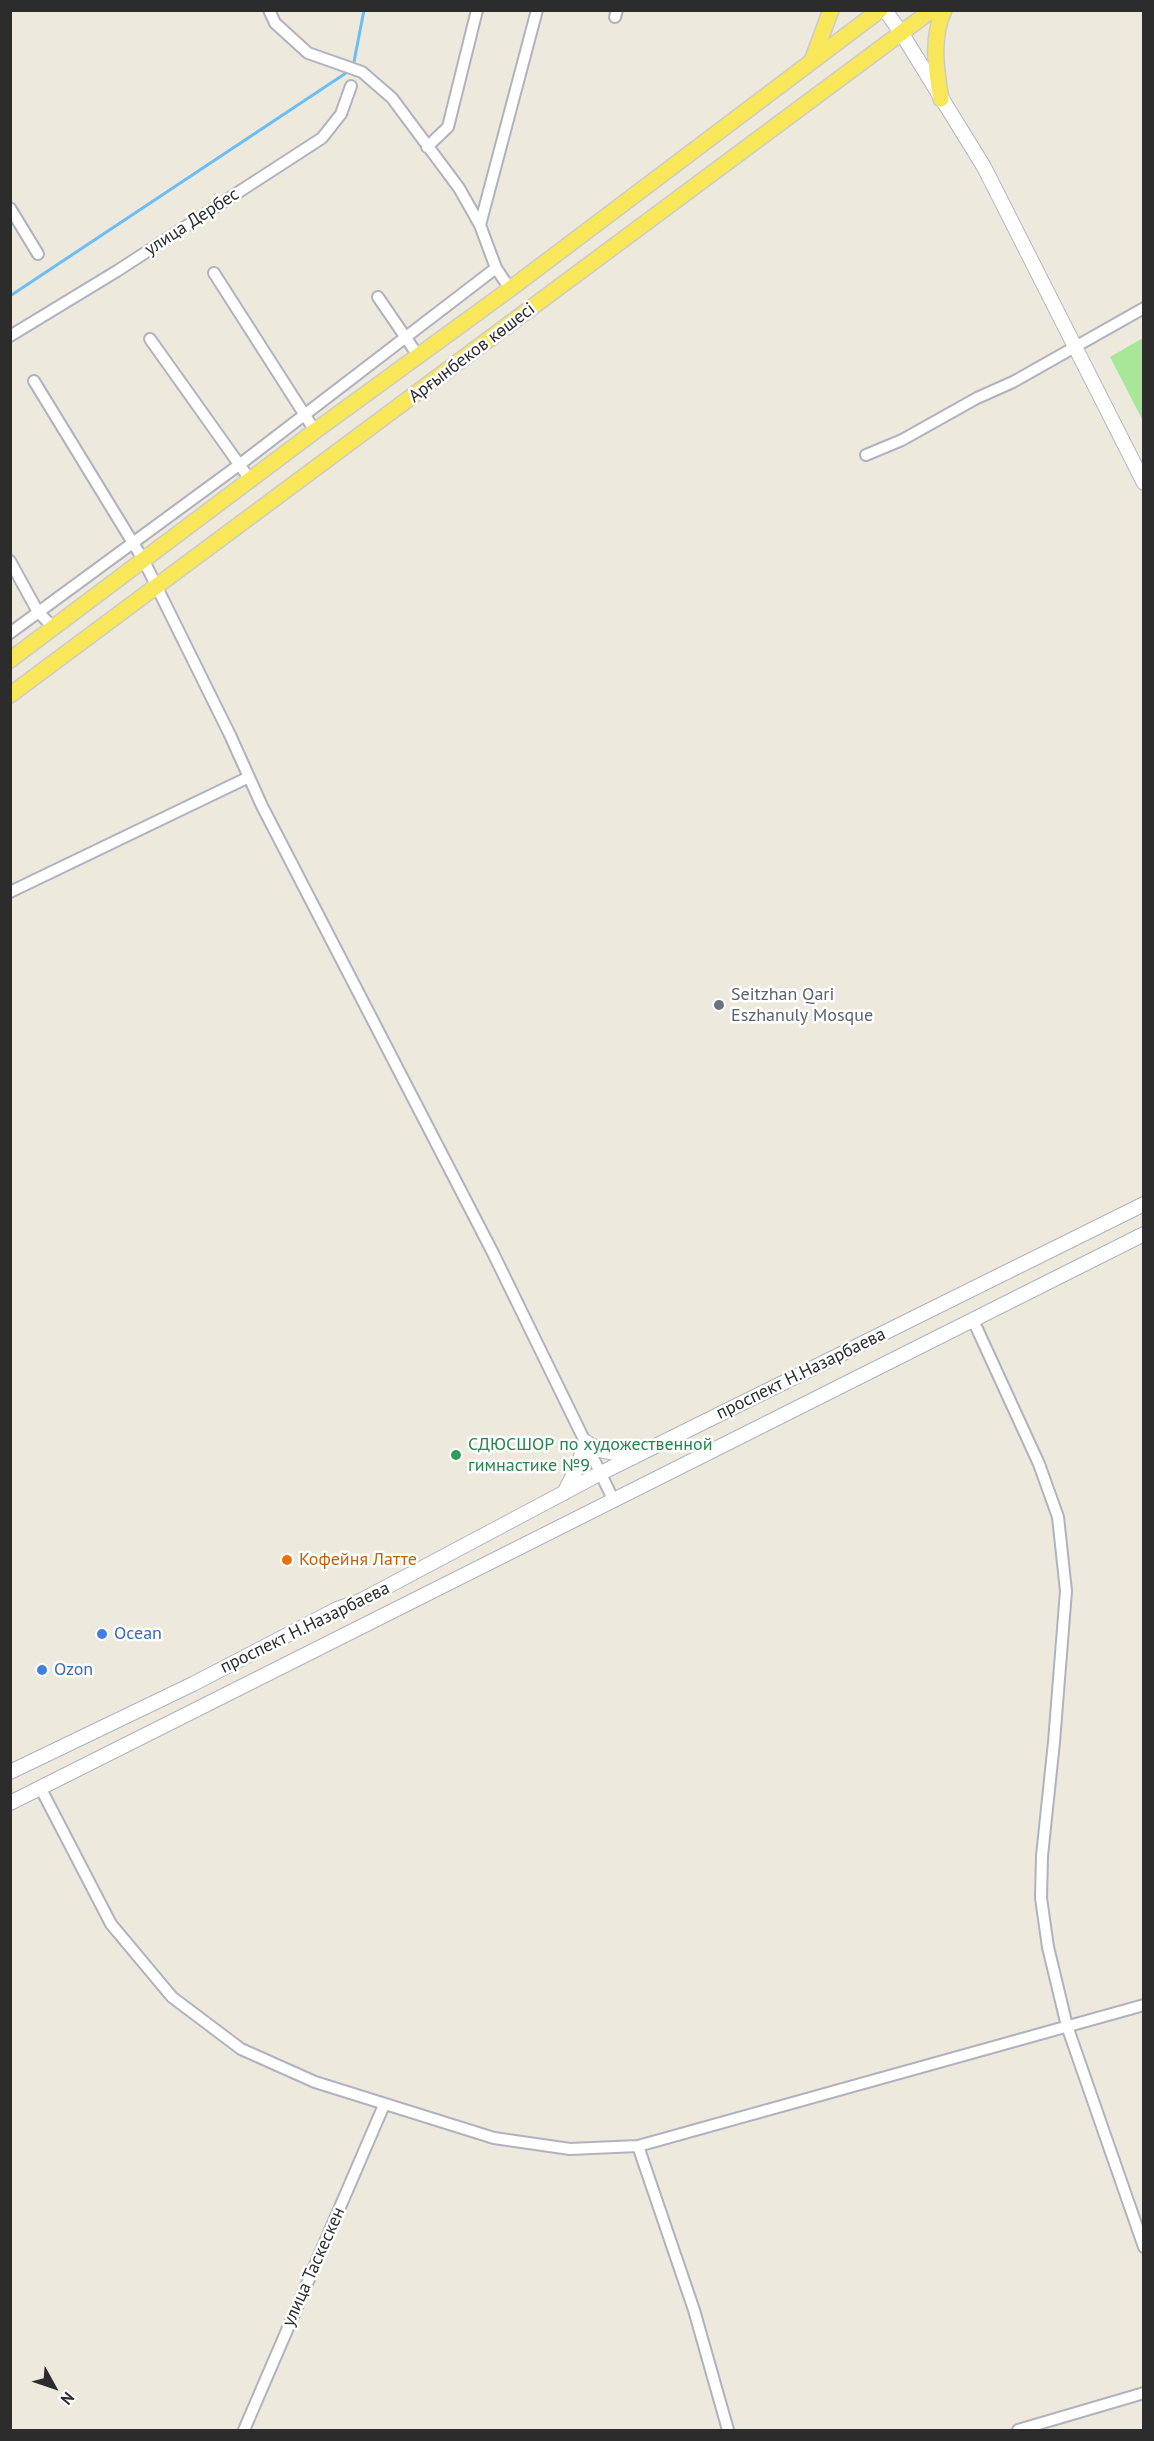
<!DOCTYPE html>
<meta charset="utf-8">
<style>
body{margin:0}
#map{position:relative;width:1154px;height:2441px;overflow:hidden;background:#eee9dd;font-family:"PT Sans",sans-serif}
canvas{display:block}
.frame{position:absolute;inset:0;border:12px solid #2c2c2c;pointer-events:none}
.north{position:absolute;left:24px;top:2357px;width:60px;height:60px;-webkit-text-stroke:4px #fff;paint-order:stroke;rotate:130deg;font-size:16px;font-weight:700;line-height:24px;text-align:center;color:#2c2c2c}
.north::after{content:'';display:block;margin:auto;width:21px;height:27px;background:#2c2c2c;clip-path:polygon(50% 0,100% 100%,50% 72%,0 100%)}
</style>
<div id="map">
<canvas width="1154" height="2441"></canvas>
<div class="frame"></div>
<div class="north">N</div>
</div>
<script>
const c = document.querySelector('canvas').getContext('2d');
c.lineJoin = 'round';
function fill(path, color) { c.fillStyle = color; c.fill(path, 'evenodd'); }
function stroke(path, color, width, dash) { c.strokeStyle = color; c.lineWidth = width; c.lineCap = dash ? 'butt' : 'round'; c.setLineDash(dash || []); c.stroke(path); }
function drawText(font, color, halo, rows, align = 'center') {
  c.font = font + ' "PT Sans",sans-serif'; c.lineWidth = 5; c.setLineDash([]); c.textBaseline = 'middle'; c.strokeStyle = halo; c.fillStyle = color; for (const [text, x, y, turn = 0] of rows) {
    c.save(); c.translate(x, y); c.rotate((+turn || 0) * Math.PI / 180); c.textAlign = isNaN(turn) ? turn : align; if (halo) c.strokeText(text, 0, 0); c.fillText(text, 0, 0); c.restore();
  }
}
fill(new Path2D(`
 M1143 338V421L1110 357Z`), '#a8e797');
stroke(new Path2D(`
 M353 67 364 10
 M10 296 349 71`), '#6bbef5', 3);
const street = new Path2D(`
 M269 10 275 23 308 53 362 72 392 98 459 188 480 225 496 268 510 289
 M615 17 617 10
 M427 147 448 127 477 10
 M10 208 38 254
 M480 225 537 10
 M214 273 315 431
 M378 297 419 357
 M10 336 117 271 322 138 341 114 351 86
 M150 339 251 481
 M34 381 144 561 230 735 262 806 493 1253 614 1501
 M866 455 902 440 977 398 1013 382 1144 308
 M10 561 38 612 54 628
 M10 633 239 465 496 268
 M10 892 249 777
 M973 1320 1039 1464 1058 1517 1066 1591 1054 1742 1042 1856 1041 1898 1048 1947 1067 2026 1144 2247
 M41 1789 111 1924 172 1997 241 2049 315 2082 494 2138 570 2149 638 2146 694 2310 728 2430
 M638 2146 1144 2005
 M244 2430 384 2105
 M1018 2430 1144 2393`);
const secondary = new Path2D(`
 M885 10 902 34 984 167 1144 483
 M564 1493 577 1468 586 1442 599 1450 634 1457
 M10 1772 193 1684 337 1609 362 1600 601 1473 1144 1204
 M10 1803 1144 1234`);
const primary = new Path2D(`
 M812 61 831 10
 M941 99C936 70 931 38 944 10
 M10 660 315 431 510 289 880 10
 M10 695 932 10`);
stroke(street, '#b1b2c0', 14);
stroke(secondary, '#b1b2c0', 16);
stroke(primary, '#ccc', 18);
stroke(street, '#fff', 10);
stroke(secondary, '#fff', 14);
stroke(primary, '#f8e758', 15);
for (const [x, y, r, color] of [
 [719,1005,6,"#6b7280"],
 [456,1455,6,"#2e9e5b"],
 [287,1560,6,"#e8710a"],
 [102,1634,6,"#3f7fe0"],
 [42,1670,6,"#3f7fe0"]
]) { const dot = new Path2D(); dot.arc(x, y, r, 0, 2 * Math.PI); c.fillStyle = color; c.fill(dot); stroke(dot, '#fff', 2); }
drawText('18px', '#2c2c2c', '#fff', [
 ["улица Дербес",192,222,-33],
 ["Арғынбеков көшесі",472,353,-37],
 ["проспект Н.Назарбаева",801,1374,-26],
 ["проспект Н.Назарбаева",305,1628,-26],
 ["улица Таскескен",314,2267,-66]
]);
drawText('18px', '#5b616d', '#fff', [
 ["Seitzhan Qari",731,995],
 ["Eszhanuly Mosque",731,1016]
], 'left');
drawText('18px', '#27864d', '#fff', [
 ["СДЮСШОР по художественной",468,1445],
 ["гимнастике №9",468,1466]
], 'left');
drawText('18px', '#c56008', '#fff', [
 ["Кофейня Латте",299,1560]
], 'left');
drawText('18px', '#366cbe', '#fff', [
 ["Ocean",114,1634],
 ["Ozon",54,1670]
], 'left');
</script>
